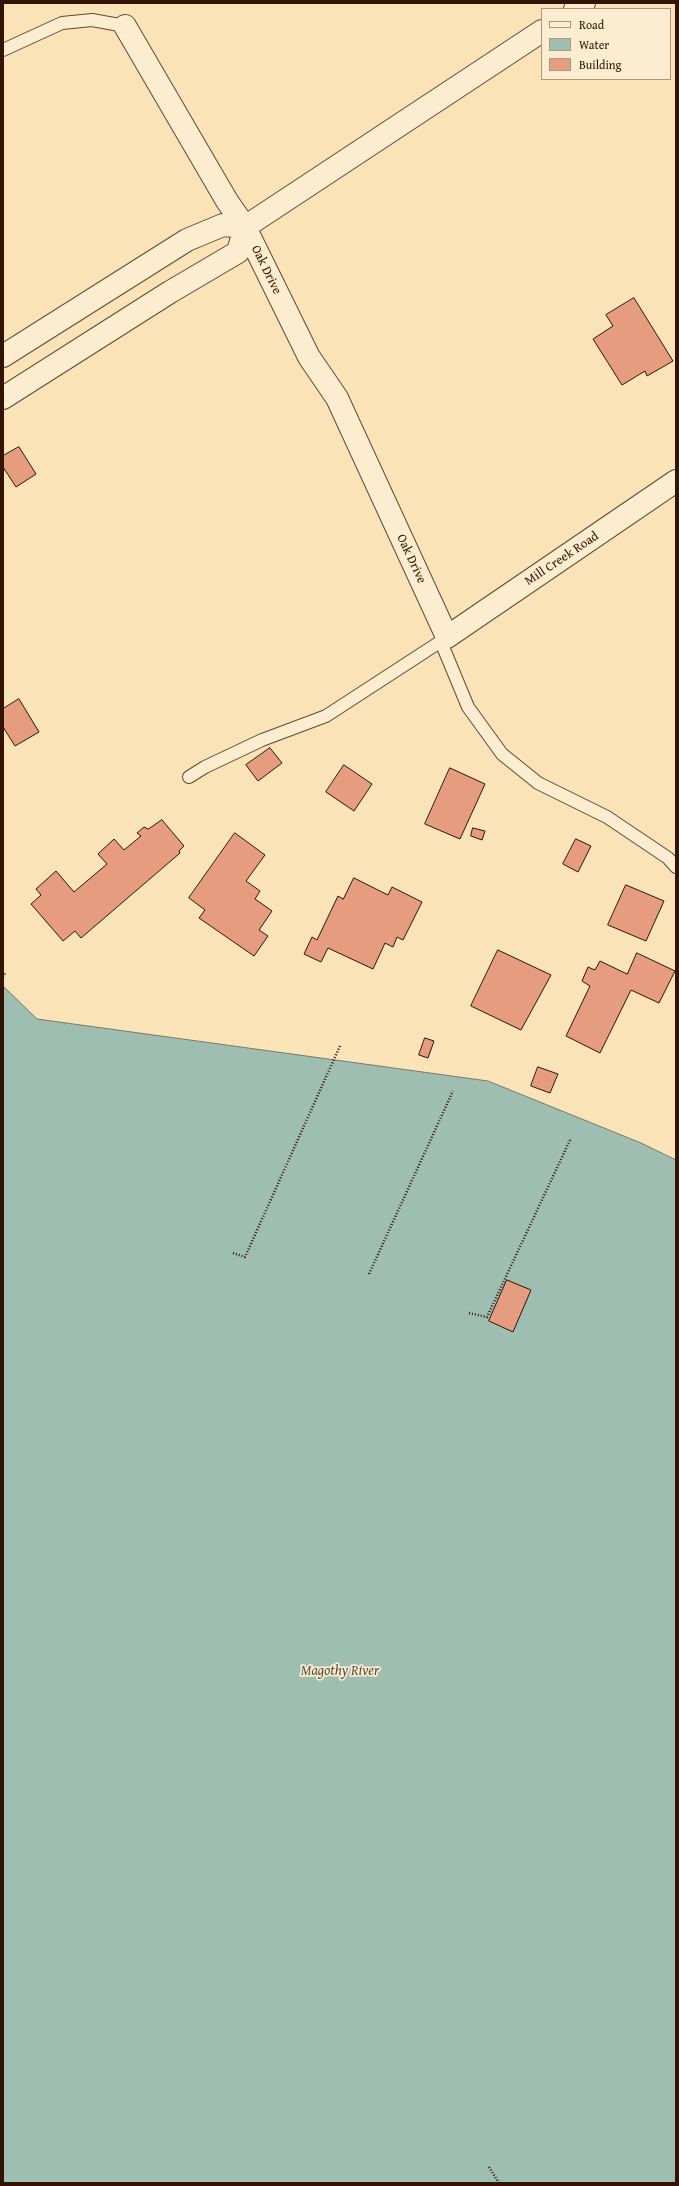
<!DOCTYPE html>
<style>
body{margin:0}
#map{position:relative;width:679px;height:2186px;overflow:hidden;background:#fae3b7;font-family:"Gentium Book Plus",serif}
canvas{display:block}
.frame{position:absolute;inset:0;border:4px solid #321304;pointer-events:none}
.legend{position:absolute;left:541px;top:8px;width:130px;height:72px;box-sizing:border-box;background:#fcedd0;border:1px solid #ab967e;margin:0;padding:5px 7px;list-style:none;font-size:12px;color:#321304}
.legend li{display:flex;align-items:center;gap:8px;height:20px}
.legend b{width:20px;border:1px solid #ab967e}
</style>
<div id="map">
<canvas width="679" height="2186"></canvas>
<div class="frame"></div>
<ul class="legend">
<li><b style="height:5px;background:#fcedd0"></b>Road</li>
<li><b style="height:11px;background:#9ebeb2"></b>Water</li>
<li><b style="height:11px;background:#e59c7f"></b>Building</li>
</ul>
</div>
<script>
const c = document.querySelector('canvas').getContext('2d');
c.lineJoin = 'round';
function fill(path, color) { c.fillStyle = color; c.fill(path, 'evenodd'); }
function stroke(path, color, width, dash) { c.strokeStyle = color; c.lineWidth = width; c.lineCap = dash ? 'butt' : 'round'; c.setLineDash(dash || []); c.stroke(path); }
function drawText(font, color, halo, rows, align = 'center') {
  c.font = font + ' "Gentium Book Plus",serif'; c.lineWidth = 3.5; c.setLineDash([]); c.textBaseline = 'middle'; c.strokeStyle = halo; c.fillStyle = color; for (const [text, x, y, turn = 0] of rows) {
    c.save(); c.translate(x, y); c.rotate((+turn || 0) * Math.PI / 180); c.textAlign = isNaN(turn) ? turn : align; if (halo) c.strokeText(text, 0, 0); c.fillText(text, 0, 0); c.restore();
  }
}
const water = new Path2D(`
 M3 986 37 1019 488 1081 641 1143 676 1160V2183H3Z`);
fill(water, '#9ebeb2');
stroke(water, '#737a6c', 1);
const building = new Path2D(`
 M634 298 673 361 647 376 645 371 622 385 593 339 613 326 606 315Z
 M19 447 36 474 16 487 3 467V456Z
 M19 699 39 732 15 746 3 727V709Z
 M270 748 282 763 258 781 246 765Z
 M344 765 372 784 354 811 326 792Z
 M450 768 485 784 460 839 425 824Z
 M162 820 184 846 179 851 180 853 81 938 75 931 63 941 31 904 41 895 36 889 56 871 74 892 107 864 98 854 114 839 124 850 141 836 137 833 144 827 148 829Z
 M473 828 485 831 482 840 471 836Z
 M235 833 265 855 246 881 260 891 255 899 272 911 259 930 268 936 254 956 199 918 205 910 189 898Z
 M576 839 591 846 578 872 563 864Z
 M354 878 388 895 392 887 422 902 403 940 397 937 393 947 385 943 373 969 328 948 321 962 304 954 312 937 317 940 338 896 343 899Z
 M626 885 664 901 646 941 608 925Z
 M498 950 551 975 521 1030 471 1006Z
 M637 953 675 971 659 1003 631 990 600 1053 566 1036 590 986 582 981 588 967 595 970 600 961 627 974Z
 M425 1038 434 1041 428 1058 419 1055Z
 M538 1067 558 1074 550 1093 531 1086Z
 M507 1280 531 1290 513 1332 489 1321Z`);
fill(building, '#e59c7f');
stroke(building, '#321304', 1);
const service = new Path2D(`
 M3 50 62 23 92 20 125 26
 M441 642 468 707 502 754 538 783 607 817 668 858 676 867
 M189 777 205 767 262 740 326 716 446 638`);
const minor = new Path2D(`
 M575 9 584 3
 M125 26 227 201 245 227 309 357 337 398 447 637 676 481
 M3 356 187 240 223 225 245 227 542 31
 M3 398 170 292 238 252 245 227`);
stroke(service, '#644731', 14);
stroke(minor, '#644731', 24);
stroke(new Path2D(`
 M3 977 5 973
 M233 1253 245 1257 340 1046
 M369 1274 453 1091
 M469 1313 487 1317 571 1138
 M489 2167 499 2183`), '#321304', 2.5, [1, 2]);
stroke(service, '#fcedd0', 12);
stroke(minor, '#fcedd0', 22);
drawText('13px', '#321304', '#fcedd0', [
 ["Oak Drive",266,270,64],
 ["Oak Drive",411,559,65],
 ["Mill Creek Road",562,559,-34]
]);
drawText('italic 14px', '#584f41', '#fcedd0', [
 ["Magothy River",340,1671]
]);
</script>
